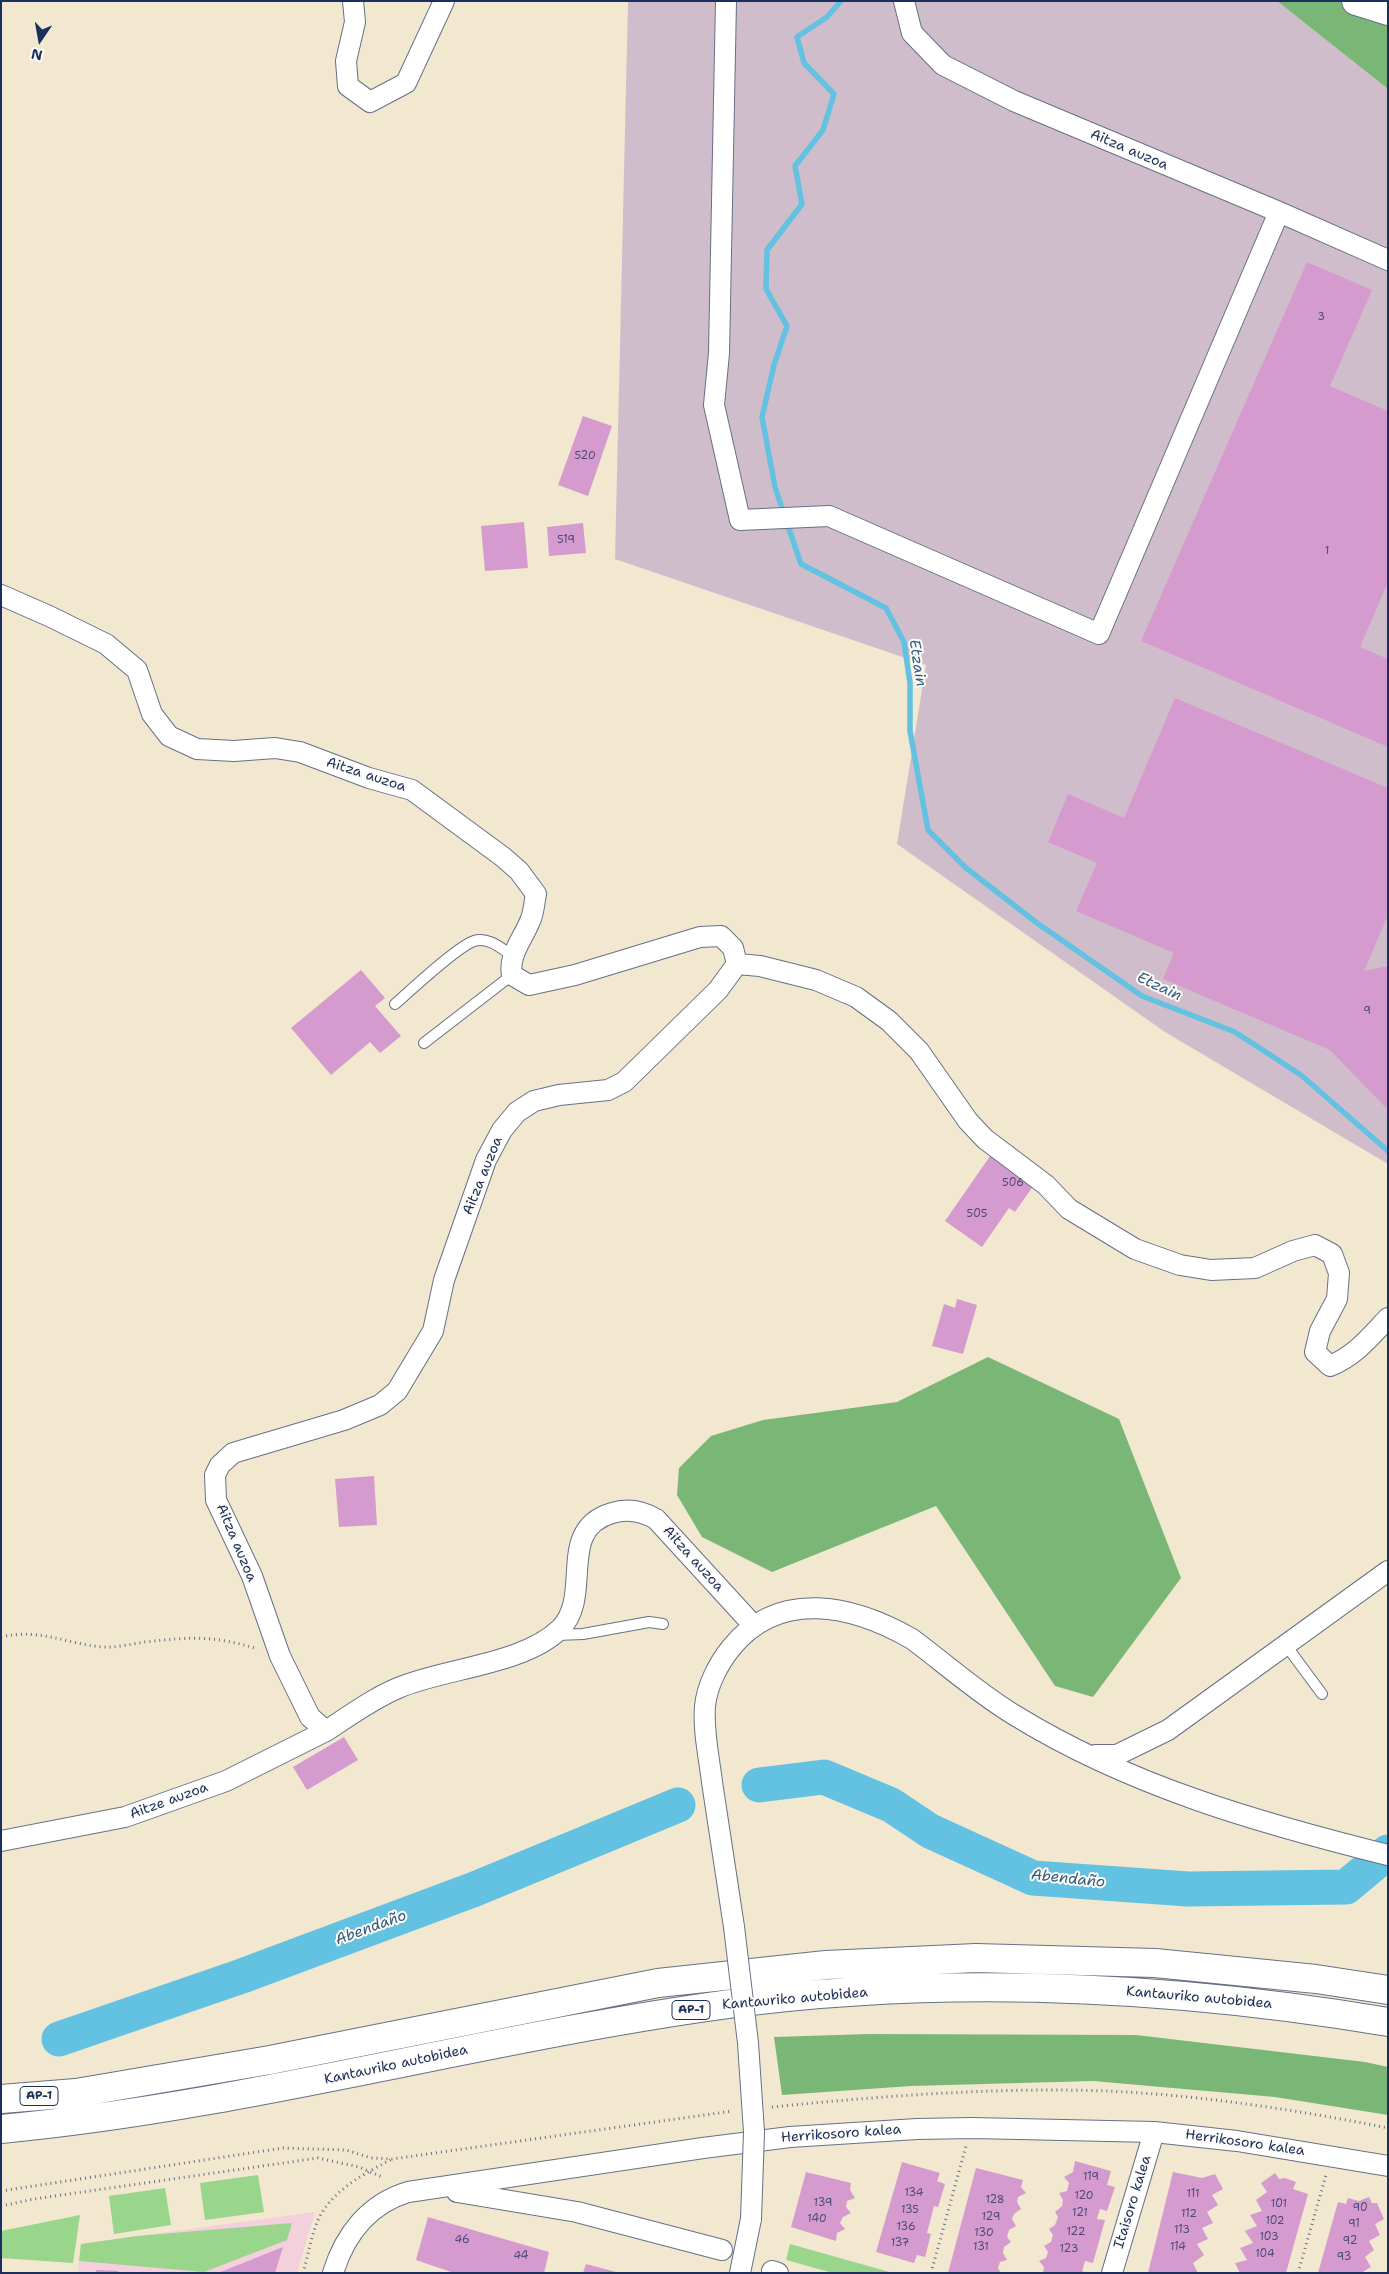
<!DOCTYPE html>
<meta charset="utf-8">
<style>
body{margin:0}
#map{position:relative;width:1389px;height:2274px;overflow:hidden;background:#f1e8cf;font-family:"Shantell Sans",sans-serif}
canvas{display:block}
.frame{position:absolute;inset:0;border:2px solid #1b2f5e;pointer-events:none}
.north{position:absolute;left:15px;top:15px;width:50px;height:50px;-webkit-text-stroke:4px #fdfcf7;paint-order:stroke;rotate:192deg;font-size:14px;font-weight:700;line-height:20px;text-align:center;color:#1b2f5e}
.north::after{content:'';display:block;margin:auto;width:18px;height:22px;background:#1b2f5e;clip-path:polygon(50% 0,100% 100%,50% 72%,0 100%)}
</style>
<div id="map">
<canvas width="1389" height="2274"></canvas>
<div class="frame"></div>
<div class="north">N</div>
</div>
<script>
const c = document.querySelector('canvas').getContext('2d');
c.lineJoin = 'round';
function fill(path, color) { c.fillStyle = color; c.fill(path, 'evenodd'); }
function stroke(path, color, width, dash) { c.strokeStyle = color; c.lineWidth = width; c.lineCap = dash ? 'butt' : 'round'; c.setLineDash(dash || []); c.stroke(path); }
function drawText(font, color, halo, rows, align = 'center') {
  c.font = font + ' "Shantell Sans",sans-serif'; c.lineWidth = 4; c.setLineDash([]); c.textBaseline = 'middle'; c.strokeStyle = halo; c.fillStyle = color; for (const [text, x, y, turn = 0] of rows) {
    c.save(); c.translate(x, y); c.rotate((+turn || 0) * Math.PI / 180); c.textAlign = isNaN(turn) ? turn : align; if (halo) c.strokeText(text, 0, 0); c.fillText(text, 0, 0); c.restore();
  }
}
fill(new Path2D(`
 M315 2212 297 2273H78L81 2244Z`), '#f4cfdc');
fill(new Path2D(`
 M628 1H1277L1388 89V1164L1165 1032 897 844 926 665 615 559Z`), '#d0bdcc');
fill(new Path2D(`
 M258 2175 264 2212 205 2220 200 2183Z
 M165 2188 171 2225 114 2234 109 2196Z
 M80 2215 73 2263 1 2258V2231Z
 M292 2223 287 2240 204 2272 79 2261 81 2244 137 2236Z
 M790 2244 893 2273H833L786 2260Z`), '#99d68b');
fill(new Path2D(`
 M1277 1H1388V89Z
 M988 1357 1119 1419 1181 1578 1093 1697 1055 1686 936 1506 772 1572 702 1537 677 1495 679 1468 711 1436 763 1420 897 1402Z
 M869 2034 1136 2035 1365 2062 1388 2067V2115L1275 2097 1093 2081 911 2086 782 2095 774 2037Z`), '#7ab777');
stroke(new Path2D(`
 M784 514 775 487 762 417 774 365 787 326 766 289 767 250 802 204 795 166 823 130 834 94 804 63 797 37 827 17 841 1
 M787 523 801 564 886 608 904 642 910 683V731L928 830 966 868 1037 923 1142 996 1235 1032 1301 1075 1388 1151`), '#63c1e1', 5.5);
stroke(new Path2D(`
 M759 1785 824 1777 891 1805 930 1831 1033 1878 1188 1889 1346 1887 1388 1852
 M59 2039 242 1976 475 1889 678 1805`), '#63c1e1', 35);
fill(new Path2D(`
 M1307 262 1372 290 1330 386 1388 411V582L1360 647 1388 659V747L1141 641Z
 M583 416 612 426 588 496 558 485Z
 M524 522 528 568 485 571 481 526Z
 M583 523 586 553 549 556 547 527Z
 M1175 698 1388 788V915L1364 971 1388 966V1110L1330 1050 1163 979 1174 953 1076 911 1097 863 1048 842 1068 794 1124 818Z
 M361 970 385 998 375 1006 401 1036 380 1053 370 1042 331 1075 291 1028Z
 M995 1149 1038 1179 1015 1212 1009 1208 982 1247 945 1221Z
 M957 1299 977 1305 963 1354 932 1346 944 1304 955 1308Z
 M374 1476 377 1525 339 1527 335 1479Z
 M344 1737 358 1760 307 1790 293 1767Z
 M1075 2161 1111 2171 1107 2185 1115 2187 1107 2211 1100 2209 1097 2219 1105 2220 1093 2263 1085 2261 1082 2271 1088 2273H1043L1044 2267 1039 2261 1046 2258 1048 2252 1044 2246 1051 2242 1053 2235 1049 2229 1055 2225 1058 2217 1055 2212 1062 2206 1063 2200 1059 2193 1067 2191 1069 2183 1064 2177 1073 2172Z
 M902 2162 940 2173 937 2181 945 2184 938 2207 934 2206 927 2233 931 2234 925 2257 917 2255 914 2263 876 2252Z
 M976 2168 1023 2180 1021 2187 1026 2193 1018 2197 1017 2202 1021 2209 1014 2214 1012 2219 1016 2226 1009 2230 1007 2237 1011 2242 1004 2247 1003 2253 1007 2260 1000 2262 998 2268 1001 2273H948Z
 M806 2172 851 2183 850 2190 855 2198 847 2201 846 2207 851 2213 843 2217 840 2223 845 2229 837 2233 836 2241 791 2227Z
 M1173 2172 1202 2178 1215 2174 1223 2189 1212 2195 1218 2205 1207 2212 1213 2223 1202 2228 1208 2239 1197 2244 1204 2255 1193 2263 1198 2273H1148Z
 M1275 2173 1279 2179 1285 2178 1296 2182 1293 2189 1308 2194 1286 2273H1240L1235 2263 1247 2260 1240 2248 1253 2243 1245 2231 1257 2226 1250 2215 1262 2211 1256 2200 1267 2192 1261 2183Z
 M1369 2197 1372 2203H1377L1384 2219 1375 2224 1380 2235 1369 2241 1374 2250 1365 2257 1371 2267 1361 2273H1318L1338 2202 1346 2204 1348 2198 1359 2201Z
 M428 2217 549 2252 544 2273H454L416 2260Z
 M283 2247 275 2273H218Z
 M586 2264 616 2272V2273H583Z
 M96 2270 118 2271V2273H96Z`), '#d69bce');
const lane = new Path2D(`
 M395 1004C410 991 458 946 474 941 488 936 502 949 513 956
 M424 1043 512 975
 M556 1635 583 1634 649 1622 663 1624
 M1285 1644 1322 1694`);
const street = new Path2D(`
 M353 1 355 22 346 61 348 86 370 102 406 83 444 1
 M726 1 719 353 714 405 740 520 829 516 1099 634 1279 212
 M904 1 912 33 943 65 1014 101 1279 212 1388 260
 M1 595 49 616 106 644 137 670 152 714 169 736 197 749 234 751 275 748 300 752 369 778 412 790 503 857 519 871 536 894C534 903 534 913 530 921 523 939 508 955 512 975L529 985 575 975 700 937 721 936 733 948 737 964 718 990 624 1082 608 1090 559 1095 534 1101 517 1112 502 1130 486 1160 444 1280 433 1331 397 1391 380 1405 344 1420 233 1453 220 1465 215 1475 216 1500 252 1576 280 1656 310 1717 326 1731C349 1716 372 1699 398 1688 444 1668 523 1665 560 1629 594 1595 555 1530 612 1513 628 1508 642 1511 656 1519L754 1626
 M737 964 760 966 816 980 856 997 889 1021 919 1051 968 1121 985 1139 1046 1185 1069 1209 1135 1249 1180 1265 1211 1270 1255 1268 1293 1251 1315 1245 1332 1254 1339 1273 1337 1299 1320 1331 1315 1352 1330 1366C1355 1356 1370 1337 1388 1318
 M1095 1755H1117L1168 1730 1388 1571
 M1 1841 125 1817 226 1781 326 1731
 M734 1927C727 1879 719 1830 712 1782 709 1757 703 1731 705 1706 707 1686 718 1664 731 1648 779 1588 853 1605 912 1639 947 1665 979 1694 1016 1716 1130 1786 1259 1823 1388 1855
 M457 2192 577 2212 722 2250
 M772 2271 778 2273
 M333 2273C345 2234 369 2204 408 2192L703 2148 790 2137 917 2129 972 2128 1154 2132 1237 2141 1388 2166
 M740 2273 751 2219
 M1112 2273 1154 2132`);
const secondary = new Path2D(`
 M1356 1 1388 11`);
const highway = new Path2D(`
 M1 2099 76 2093 270 2060 658 1983 826 1965 976 1958 1155 1963 1316 1979 1388 1990
 M1 2129C247 2106 485 2037 729 2004 947 1975 1171 1986 1388 2022`);
stroke(lane, '#667086', 12);
stroke(street, '#667086', 22);
stroke(secondary, '#667086', 30);
stroke(highway, '#667086', 30);
stroke(new Path2D(`
 M1 1637C42 1628 65 1644 103 1647 116 1648 131 1644 145 1642 190 1637 213 1635 258 1649
 M772 2107C883 2096 995 2087 1107 2091 1199 2095 1298 2110 1388 2128
 M1 2191 283 2148 346 2150 371 2158 392 2159 733 2111
 M1 2206 34 2199 318 2158 359 2167 382 2177
 M303 2273C308 2256 311 2236 318 2220 332 2190 364 2174 392 2159
 M931 2273 966 2146
 M1298 2273 1326 2175`), '#667086', 3, [1, 4]);
stroke(lane, '#fff', 10);
stroke(street, '#fff', 20);
stroke(secondary, '#fff', 28);
stroke(highway, '#fff', 28);
const streetBridge = new Path2D(`
 M734 1927 748 2043 754 2132 751 2219`);
stroke(streetBridge, '#667086', 22, []);
stroke(streetBridge, '#fff', 20);
drawText('11px', '#4a4a7a', null, [
 ["3",1321,317],
 ["520",585,456],
 ["519",566,540],
 ["1",1327,551],
 ["9",1367,1011],
 ["506",1013,1183],
 ["505",977,1214],
 ["119",1091,2177],
 ["134",914,2193],
 ["111",1193,2194],
 ["120",1084,2196],
 ["128",995,2200],
 ["139",823,2203],
 ["101",1279,2204],
 ["90",1360,2208],
 ["135",910,2210],
 ["121",1080,2213],
 ["112",1189,2214],
 ["129",991,2217],
 ["140",817,2219],
 ["102",1275,2221],
 ["91",1354,2224],
 ["136",906,2227],
 ["113",1182,2230],
 ["122",1076,2232],
 ["130",984,2233],
 ["103",1269,2237],
 ["46",462,2240],
 ["92",1350,2241],
 ["137",900,2243],
 ["131",981,2247],
 ["114",1178,2247],
 ["123",1069,2249],
 ["104",1265,2254],
 ["44",521,2256],
 ["93",1344,2257]
]);
for (const [x, y, w] of [
 [691,2010,38],
 [39,2096,38]
]) { const box = new Path2D(); box.roundRect(x - w / 2, y - 9.5, w, 19, 4); c.fillStyle = '#fdfcf7'; c.fill(box); stroke(box, '#1b2f5e', 1); }
drawText('bold 12px', '#1b2f5e', null, [
 ["AP-1",691,2010],
 ["AP-1",39,2096]
]);
drawText('14px', '#1b2f5e', '#fdfcf7', [
 ["Aitza auzoa",1129,150,23],
 ["Aitza auzoa",366,775,18],
 ["Aitza auzoa",483,1176,-68],
 ["Aitza auzoa",236,1543,67],
 ["Aitza auzoa",693,1559,48],
 ["Aitze auzoa",169,1801,-20],
 ["Kantauriko autobidea",1199,1998,5],
 ["Kantauriko autobidea",795,1999,-5],
 ["Kantauriko autobidea",396,2065,-12],
 ["Herrikosoro kalea",841,2134,-4],
 ["Herrikosoro kalea",1245,2143,8],
 ["Itaisoro kalea",1133,2202,-73]
]);
drawText('italic 15px', '#315b85', '#fdfcf7', [
 ["Etzain",917,663,81],
 ["Etzain",1159,987,25],
 ["Abendaño",1068,1879,6],
 ["Abendaño",371,1928,-20]
]);
</script>
